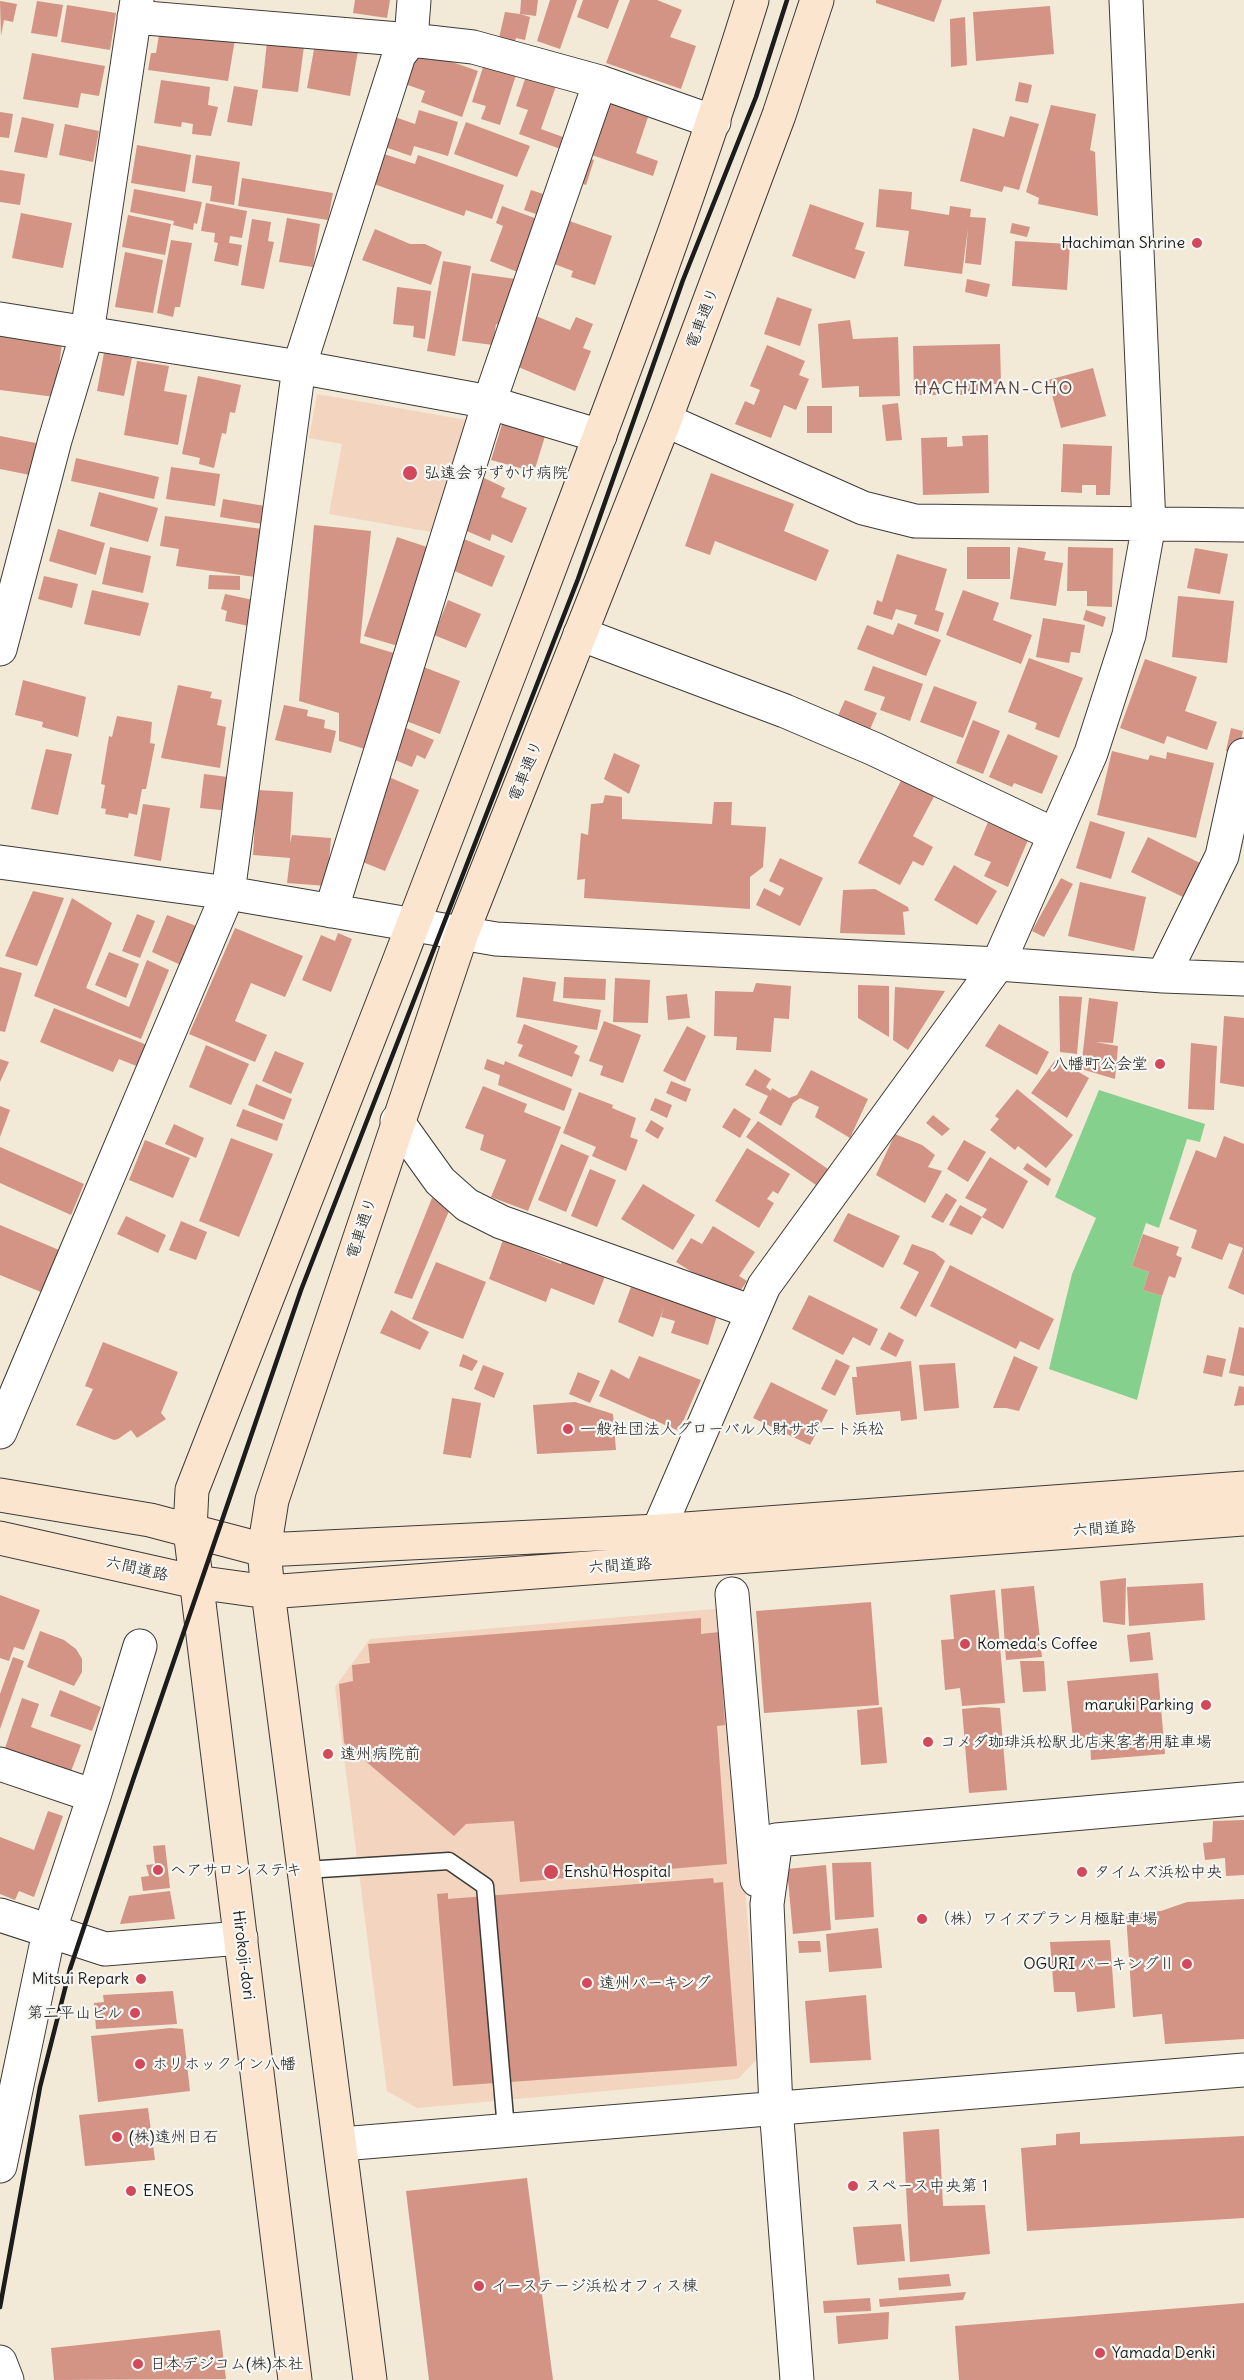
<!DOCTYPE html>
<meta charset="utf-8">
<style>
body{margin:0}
canvas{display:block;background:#f3e9d7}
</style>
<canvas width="1244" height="2380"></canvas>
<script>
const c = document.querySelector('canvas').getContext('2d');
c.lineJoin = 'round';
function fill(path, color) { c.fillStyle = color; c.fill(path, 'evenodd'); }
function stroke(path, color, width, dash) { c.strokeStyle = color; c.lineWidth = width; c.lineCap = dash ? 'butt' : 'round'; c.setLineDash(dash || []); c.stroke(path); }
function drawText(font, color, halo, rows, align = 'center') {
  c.font = font + ' Delius,"Klee One",sans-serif'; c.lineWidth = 4.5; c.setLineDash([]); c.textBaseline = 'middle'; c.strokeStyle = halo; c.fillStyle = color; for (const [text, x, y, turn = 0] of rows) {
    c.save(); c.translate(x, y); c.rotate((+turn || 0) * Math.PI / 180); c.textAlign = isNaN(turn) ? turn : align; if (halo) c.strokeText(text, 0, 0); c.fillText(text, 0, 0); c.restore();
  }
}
fill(new Path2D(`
 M317 394 467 420 458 471 449 469 437 533 329 514 342 444 309 438Z
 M724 1608 758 2058 738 2079 417 2108 387 2091 335 1687 370 1639Z`), '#f3d4bf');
fill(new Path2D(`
 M1099 1090 1205 1124 1200 1142 1187 1139 1159 1228 1146 1223 1132 1266 1149 1272 1143 1290 1162 1296 1137 1400 1049 1369 1072 1274 1096 1218 1055 1197Z`), '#86d08d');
fill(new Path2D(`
 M355 0H390L387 18 353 13Z
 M521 0H538L536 16 520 14 530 17 525 40 516 38 514 45 498 42 505 12 520 14Z
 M550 0H577L560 49 537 41Z
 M583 0H619L608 29 577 17Z
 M630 0H657L682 10 670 37 696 46 681 89 606 63Z
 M876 0H942L934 22 876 3Z
 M0 1 17 4 13 22 4 20 1 36Z
 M37 1 63 5 57 37 31 33Z
 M67 5 116 13 110 50 61 42Z
 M1050 6 1054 54 976 61 973 12Z
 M965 17 967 65 951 67 950 19Z
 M160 29 235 39 228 81 148 70 151 53H156Z
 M267 42 304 46 298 92 262 88Z
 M315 44 358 51 350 96 307 88Z
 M415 49 478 71 462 117 421 102 425 91 402 83Z
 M32 53 105 66 99 96 81 93 78 108 23 99Z
 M484 64 516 75 500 125 481 119 486 106 472 102Z
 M526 76 556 86 541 129 571 140 566 151 519 134 528 110 516 106Z
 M161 80 210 87 208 105 218 107 211 136 192 134 193 124 182 122 181 127 154 123Z
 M1019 82 1032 85 1028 103 1015 101Z
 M234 86 258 90 252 126 227 122Z
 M602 97 649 114 636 153 658 161 653 176 583 152Z
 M1051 105 1096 114 1090 150 1095 152 1098 216 1038 204 1039 198 1026 192Z
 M419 110 458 122 448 156 414 146 411 156 385 147 395 117 415 124Z
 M0 112 13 114 9 138 0 137Z
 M1010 116 1039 124 1019 190 1004 186 1002 192 960 181 973 128 1004 137Z
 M22 117 54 124 47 158 14 152Z
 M466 122 530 146 517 177 454 154Z
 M65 124 99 131 93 162 59 155Z
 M137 145 191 155 185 192 131 183Z
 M384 154 415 164 418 155 504 185 492 219 466 210 464 216 374 184Z
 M196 155 240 162 234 205 210 201 212 186 192 183Z
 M583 156 594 160 586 185 574 180Z
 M0 170 25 174 20 205 0 202Z
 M242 178 333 193 328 220 238 206Z
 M134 189 202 202 197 224 194 223 193 230 173 225 174 221 130 212Z
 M879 189 912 192 911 209 949 215 950 206 971 209 970 217 986 218 981 265 965 263 968 228 962 274 904 266 909 231 876 227Z
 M531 190 546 195 539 215 524 210Z
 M206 203 247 211 242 238 230 236 229 243 242 245 238 266 214 261 218 243 214 242 215 233 201 231Z
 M810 204 864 223 855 249 865 252 855 279 792 256Z
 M502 206 540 220 520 273 490 261 503 226 496 223Z
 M21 213 72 223 63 268 12 258Z
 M128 215 171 224 165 255 122 247Z
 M287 218 320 224 313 267 279 262Z
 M561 218 612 236 595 285 571 277 573 271 546 261Z
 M252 219 271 222 268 241 274 242 264 289 241 285Z
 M1012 223 1030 227 1027 237 1010 233Z
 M375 229 410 244H425L442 252 431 285 362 260Z
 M171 240 192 243 180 307H175L173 317 157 313Z
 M1015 241 1070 244 1067 290 1012 286Z
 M125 252 163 260 153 313 115 307Z
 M443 261 471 266 455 356 427 351Z
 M472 273 516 279 509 325 496 324 493 345 462 341Z
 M967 279 990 284 987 297 965 292Z
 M397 287 431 291 425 339 413 337 414 326 393 324Z
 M777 297 812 309 800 346 764 334Z
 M536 316 570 330 576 317 593 324 583 348 591 351 575 391 516 366Z
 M850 320 853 339 898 337 900 396 859 397V386L822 388 818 324Z
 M0 334 62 343 55 397 0 390Z
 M1000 344 1001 384H992V394L955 395V384H938V395H914L913 346Z
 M767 345 805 361 799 375 809 379 796 410 784 405 771 438 735 424 745 401 754 405 760 390 750 386Z
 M104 353 132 358 124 396 97 391Z
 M137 361 169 366 164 391 187 395 178 445 124 435Z
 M1093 368 1106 416 1061 428 1048 380Z
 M198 376 241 385 235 413 230 412 226 434 222 433 214 468 199 464 200 458 182 454Z
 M898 403 902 440 886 441 882 405Z
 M807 406H832V433H807Z
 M503 421 546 433 534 472 491 460Z
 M988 435 989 493 923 495 921 438 947 437V447L963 446 962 436Z
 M0 436 41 444 35 476 0 469Z
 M1063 444 1112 446 1110 495H1096V485H1082V493L1061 492Z
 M76 458 159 477 154 499 71 481Z
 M171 467 220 474 215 506 166 499Z
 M711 473 794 504 784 531 829 550 816 581 715 541 710 555 685 546Z
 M484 478 505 488 501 497 527 508 512 543 492 534 490 541 462 529Z
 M99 492 158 508 148 542 90 526Z
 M223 499 265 506 262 524 220 517Z
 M165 516 262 529 255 577 176 566 179 549 160 546Z
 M314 525 371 531 360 643 394 653 365 749 339 741V713L299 701Z
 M58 529 105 543 96 575 49 561Z
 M397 537 430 548 398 646 364 636Z
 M464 539 505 556 492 587 452 570Z
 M110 547 151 556 143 593 102 584Z
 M967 547H1010V579H967Z
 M1018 547 1046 552 1044 560 1063 563 1056 606 1010 599Z
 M1068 547 1113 548 1112 607 1087 606V591H1067Z
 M1195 548 1228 554 1220 594 1187 588Z
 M897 554 947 569 935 610 944 613 938 632 914 624 917 615 896 609 892 620 873 614 877 600 882 602Z
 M209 575 240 576V590L208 589Z
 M44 576 78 584 72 608 38 599Z
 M92 590 149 603 140 636 84 624Z
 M963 590 999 603 993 620 1032 635 1021 664 946 635Z
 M225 594 258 601 253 627 225 621 227 611 221 609Z
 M1178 596 1234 601 1227 663 1172 657Z
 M448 600 481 614 466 648 434 635Z
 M1086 610 1106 617 1103 627 1083 620Z
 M1043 618 1085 625 1080 653 1071 652 1069 663 1036 657Z
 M898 623 941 640 926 676 857 649 867 625 893 635Z
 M1029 658 1083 678 1059 738 1035 729 1037 723 1008 712Z
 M1145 659 1197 677 1185 711 1217 722 1207 750 1167 736 1164 744 1120 728Z
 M421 666 460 681 440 734 401 719Z
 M873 666 923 684 910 721 880 710 885 697 864 690Z
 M23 680 86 697 78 737 42 727 43 722 15 715Z
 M178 685 212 692 210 698 222 700 217 725 226 727 220 768 161 758Z
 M934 686 977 702 963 738 920 722Z
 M845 700 877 713 868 734 836 720Z
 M284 705 308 710 307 716 325 720 324 728 336 731 331 753 275 740Z
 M117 716 152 722 150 743 155 744 146 789H142L137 815 129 813 128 818 105 814 106 809 101 808 105 785 101 784 109 736 112 737Z
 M973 720 1000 731 983 774 956 763Z
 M399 725 434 740 425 759 417 755 412 767 395 760 400 750 390 746Z
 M1231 728 1243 731 1238 754 1226 751Z
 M1008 734 1058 756 1042 794 1014 783 1012 787 989 777Z
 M46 749 72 754 58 815 31 809Z
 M1112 751 1148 760 1150 755 1166 759 1167 752 1214 763 1196 838 1097 815Z
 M614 753 640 765 629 794 604 779Z
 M204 774 236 778 231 811 200 808Z
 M904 775 937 791 913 836 933 847 923 866 913 861 900 885 858 863Z
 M389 777 419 790 385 871 355 859Z
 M257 790 293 792 290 843 292 835 331 838 327 886 287 883 290 858 253 855Z
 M605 795 622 797V819L712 824 714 802H732L731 825 766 827 763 867 750 877V909L584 898 585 879 577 880 581 833 588 835 591 804 603 803Z
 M143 804 170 808 161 861 134 856Z
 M1090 821 1125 832 1111 879 1076 868Z
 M988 822 1028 840 1008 887 984 876 991 862 974 855Z
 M1148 837 1202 864 1185 898 1131 872Z
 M780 858 823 878 800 926 756 905 764 888 780 896 784 888 769 881Z
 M954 865 997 891 977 925 934 900Z
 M1061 878 1073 884 1044 937 1032 931Z
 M1080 882 1146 897 1134 951 1068 936Z
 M875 889 908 907 909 911 903 912 905 935 840 933 843 890Z
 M33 891 64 898 37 966 5 956Z
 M72 898 112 923 86 988 129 1007 147 960 169 970 141 1039 34 996Z
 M137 914 155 921 140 958 122 951Z
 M167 915 199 927 183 966 152 952Z
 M235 928 303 956 285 997 251 983 235 1021 267 1035 255 1062 189 1034Z
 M338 933 352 939 331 992 302 980 321 935 335 941Z
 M109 952 139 964 126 998 95 985Z
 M0 967 22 973 5 1032 0 1031Z
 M523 977 556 982 553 1001 601 1010 597 1030 516 1017Z
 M564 977 606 979 605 1000 563 998Z
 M615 978 650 980 648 1023 613 1022Z
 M756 983 791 986 789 1019 774 1018 771 1052 736 1050 737 1037 714 1036 715 991 753 992Z
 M858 985 889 986V1037L858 1018Z
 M895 987 945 991 908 1050 893 1040Z
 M687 994 690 1018 668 1020 666 996Z
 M1059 996 1082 997 1077 1054 1060 1052Z
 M1089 998 1118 1002 1113 1043 1095 1042 1118 1046 1115 1079 1081 1069Z
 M54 1008 147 1045 139 1067 119 1059 113 1072 40 1042Z
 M1224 1016 1244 1018V1087L1220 1083Z
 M604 1021 641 1035 623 1083 600 1075 603 1066 589 1061Z
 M524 1024 578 1046 574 1053 580 1056 572 1077 518 1056 523 1045 517 1043Z
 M999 1024 1049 1052 1037 1075 985 1046Z
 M687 1026 706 1036 685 1082 663 1071Z
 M1191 1043 1217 1046 1214 1110 1188 1109Z
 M206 1045 249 1064 231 1105 189 1087Z
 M275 1051 304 1063 291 1094 262 1081Z
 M0 1059 9 1062 0 1082Z
 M487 1059 504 1065 505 1061 572 1089 564 1111 498 1085 500 1075 484 1069Z
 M1056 1059 1089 1078 1067 1118 1031 1093Z
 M755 1069 771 1079 766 1087 771 1091 772 1088 789 1098 797 1095 811 1070 868 1099 850 1138 815 1117 819 1107 800 1098 793 1103 781 1126 759 1113 768 1096 745 1085Z
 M671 1081 691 1089 686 1102 666 1093Z
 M256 1084 292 1099 284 1120 248 1105Z
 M483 1086 527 1104 524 1112 561 1127 528 1211 491 1197 506 1160 480 1150 484 1135 465 1128Z
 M1017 1089 1073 1135 1046 1168 1018 1146 1015 1150 990 1130 999 1119 995 1116Z
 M579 1092 613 1105 612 1108 636 1118 630 1137 638 1140 626 1171 592 1156 596 1147 563 1133Z
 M655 1098 672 1105 667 1118 650 1110Z
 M0 1106 10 1110 0 1137Z
 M734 1108 751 1119 740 1138 722 1127Z
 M243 1109 283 1124 277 1141 236 1126Z
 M933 1115 950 1129 942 1136 926 1123Z
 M651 1120 664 1128 658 1139 645 1131Z
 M758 1121 828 1169 816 1185 746 1137Z
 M174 1124 204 1138 196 1158 165 1144Z
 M895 1134 922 1145 935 1155 928 1167 942 1171 925 1203 876 1175Z
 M1224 1136 1244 1144V1295L1228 1288 1243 1248 1229 1243 1222 1260 1191 1248 1197 1230 1169 1219 1196 1150 1216 1158Z
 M231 1138 273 1154 239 1237 199 1221Z
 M145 1140 190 1158 173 1198 129 1180Z
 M964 1140 986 1152 968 1182 947 1169Z
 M561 1144 589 1156 566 1212 538 1200Z
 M0 1147 84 1184 71 1215 0 1183Z
 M747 1148 790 1174 778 1194 773 1191 767 1199 774 1203 759 1228 715 1201Z
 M990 1157 1028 1181 1003 1229 982 1217 987 1209 965 1198Z
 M1027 1163 1051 1179 1048 1186 1023 1169Z
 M590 1169 616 1180 597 1227 571 1216Z
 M643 1184 695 1215 673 1250 621 1219Z
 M946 1193 957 1200 943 1223 931 1217Z
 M432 1198 451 1206 412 1299 394 1293Z
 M960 1205 982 1217 972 1235 949 1225Z
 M848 1213 900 1236 883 1268 833 1241Z
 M126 1216 166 1235 158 1253 117 1234Z
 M181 1221 207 1232 196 1260 169 1250Z
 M0 1225 59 1250 41 1292 0 1275Z
 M713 1226 755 1252 739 1276 747 1281 735 1299 676 1262 691 1238 702 1244Z
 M1143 1234 1179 1247 1176 1255 1182 1258 1175 1278 1169 1276 1162 1296 1143 1290 1149 1272 1132 1266Z
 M503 1240 561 1264 564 1254 605 1276 594 1305 551 1288 546 1302 489 1279Z
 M912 1244 934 1252 945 1261 916 1317 900 1308 919 1272 903 1264Z
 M436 1262 486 1282 463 1339 412 1319Z
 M950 1265 1054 1319 1039 1350 1020 1341 1016 1349 930 1306Z
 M631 1287 717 1316 708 1345 671 1333 675 1321 661 1317 664 1307 653 1337 618 1322Z
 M809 1295 878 1329 870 1346 853 1337 843 1355 792 1329Z
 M391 1310 429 1332 420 1350 380 1333Z
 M1239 1327 1244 1328V1376L1229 1373Z
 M889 1332 904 1340 896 1357 880 1349Z
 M103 1342 178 1372 161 1413 166 1419 137 1438 131 1430 118 1439 114 1440 76 1425 93 1389 85 1386Z
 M463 1354 478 1361 472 1371 459 1366Z
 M1207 1355 1226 1359 1222 1377 1203 1373Z
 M639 1356 701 1380 679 1431 599 1396 611 1369 629 1379Z
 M1014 1356 1038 1367 1019 1411 1006 1408H993Z
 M836 1359 850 1366 835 1396 821 1389Z
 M911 1361 917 1419 901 1421 900 1411 856 1415 852 1377H857L856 1367Z
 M955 1363 959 1408 924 1411 919 1365Z
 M483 1365 504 1373 494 1398 474 1389Z
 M578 1372 600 1381 590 1403 569 1394Z
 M771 1382 828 1410 810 1445 753 1418Z
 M1239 1386 1244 1387V1405L1234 1406Z
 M452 1398 481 1403 471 1458 443 1454Z
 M575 1402 613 1414 616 1450 537 1454 533 1405Z
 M1126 1578 1125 1625 1103 1622 1100 1581Z
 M1203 1583 1205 1620 1129 1626 1127 1587Z
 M1034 1586 1042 1657 1006 1660 1001 1589Z
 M995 1590 1005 1703 962 1706 960 1688 945 1690 941 1640 954 1639 950 1595Z
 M0 1595 40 1610 24 1650 14 1647 9 1661 0 1658Z
 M871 1602 879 1705 764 1713 756 1611Z
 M701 1618V1634L719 1632 725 1725 717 1726 727 1864 520 1882 514 1821 466 1824 454 1836 344 1743 339 1684 353 1681 352 1665 370 1663 368 1644Z
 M40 1631 64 1640 76 1649 82 1659V1672L74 1686 27 1667Z
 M1150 1632 1153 1660 1130 1662 1127 1635Z
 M13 1657 24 1661 0 1729V1694Z
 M1020 1661H1044L1046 1691 1023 1692Z
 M1158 1673 1165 1754 1091 1760 1090 1737 1073 1739 1067 1681Z
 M60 1690 101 1707 92 1731 50 1716Z
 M22 1698 39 1704 31 1727 81 1745 68 1779 3 1754Z
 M882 1707 887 1763 861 1765 857 1710Z
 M982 1707 1000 1708 1007 1790 969 1793 962 1709Z
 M48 1811 63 1816 34 1897 19 1891 15 1900 0 1894V1837L34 1850Z
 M1244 1820V1875L1226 1876 1225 1858 1205 1860 1203 1843 1212 1842 1213 1821Z
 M165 1845 170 1888 143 1891 141 1877 149 1876 146 1865 155 1864 153 1846Z
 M871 1862 874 1917 835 1920 832 1863Z
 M826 1865 831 1930 793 1934 787 1869Z
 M713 1878 714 1883 723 1882 737 2066 453 2086 437 1894 448 1893V1899Z
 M170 1891 175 1919 120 1924 129 1896Z
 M1244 1899V2039L1165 2044 1162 2014 1133 2017 1126 1914 1161 1911 1187 1902Z
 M878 1928 882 1968 829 1972 826 1934Z
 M1110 1940 1115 2008 1077 2012 1075 1992H1054L1050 1942Z
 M798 1941H820L821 1952 799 1953Z
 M173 1991 177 2024 96 2029 94 2003 104 2002 103 1995Z
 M866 1995 871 2060 810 2063 805 2001Z
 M171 2028 183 2029 190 2091 98 2102 91 2036Z
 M148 2108 155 2160 85 2166 79 2115Z
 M939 2129 943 2206 985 2205 990 2254 910 2262 903 2132Z
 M1080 2132V2144L1244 2136V2218L1027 2231 1021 2148 1056 2145V2134Z
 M527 2178 553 2380H429L406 2191Z
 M901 2224 905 2261 857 2265 853 2227Z
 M949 2274 951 2286 899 2290 898 2278Z
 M966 2292 963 2300 880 2307 879 2299Z
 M870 2298 871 2311 824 2313 823 2301Z
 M1244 2303V2380H959L955 2326Z
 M889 2312 888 2339 838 2344 836 2316Z
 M220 2330 226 2379 54 2380 51 2348Z`), '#d39485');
const lane = new Path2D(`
 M305 1870 449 1861 485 1886 506 2129`);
const street = new Path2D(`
 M134 17 411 40 473 47 600 82 714 122
 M0 319 299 367 484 401 600 436
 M665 420 863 508 915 521 1244 525
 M580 634 785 711 874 749 1055 835
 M0 649 55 440 87 333 137 0
 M0 862 228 893 496 939 998 964 1163 976 1244 979
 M331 911 489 403 600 82
 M1163 976 1222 856 1244 755
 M397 1121 440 1181 467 1205 501 1222 752 1312
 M0 1432 228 893 299 367 399 55 411 40 414 0
 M658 1531 764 1286 998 964 1091 753 1129 635 1149 524 1126 0
 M732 1594 757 1880
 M0 1764 94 1796
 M0 1915 105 1949 241 1938
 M341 2144 1244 2070
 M0 2166 49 1932 94 1796 140 1646
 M0 2362 7 2380
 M797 2380 776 2107 767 1904 776 1840 1244 1799`);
const secondary = new Path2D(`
 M0 1495 150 1520 264 1550 658 1531 1244 1488
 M0 1538 196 1582 268 1592 1244 1519
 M295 2380 190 1530 192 1490C309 1194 424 899 537 602 612 403 689 204 752 0
 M370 2380 268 1592 264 1550 272 1500 462 933 665 420 779 115 817 0`);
stroke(lane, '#3c3b38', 19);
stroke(street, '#3c3b38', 35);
stroke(secondary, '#3c3b38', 35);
stroke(lane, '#fff', 16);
stroke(street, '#fff', 33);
stroke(secondary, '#fce5cf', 33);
stroke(new Path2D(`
 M0 2307 40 2087 70 1969 133 1780 301 1290 578 579 683 280 756 97 787 0`), '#1c1c1c', 4.5);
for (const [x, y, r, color] of [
 [1197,243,6,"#d1495b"],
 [410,473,8,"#d1495b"],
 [1160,1064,6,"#d1495b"],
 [568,1429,6,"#d1495b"],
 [965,1644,6,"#d1495b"],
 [1206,1705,6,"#d1495b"],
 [928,1742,6,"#d1495b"],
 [328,1754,6,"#d1495b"],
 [158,1870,6,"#d1495b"],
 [551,1872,8,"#d1495b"],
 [1082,1872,6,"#d1495b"],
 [922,1919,6,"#d1495b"],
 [1187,1964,6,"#d1495b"],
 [141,1979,6,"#d1495b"],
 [587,1983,6,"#d1495b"],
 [135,2013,6,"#d1495b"],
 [140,2064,6,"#d1495b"],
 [117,2137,6,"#d1495b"],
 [853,2186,6,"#d1495b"],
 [131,2191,6,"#d1495b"],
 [479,2286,6,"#d1495b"],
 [1100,2353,6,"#d1495b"],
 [138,2364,6,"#d1495b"]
]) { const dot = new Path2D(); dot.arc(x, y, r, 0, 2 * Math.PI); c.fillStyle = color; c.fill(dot); stroke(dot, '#f6f6f2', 2); }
drawText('16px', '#1c1c1c', '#f6f6f2', [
 ["Hachiman Shrine",1185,243,"right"],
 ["弘遠会すずかけ病院",424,473],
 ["八幡町公会堂",1148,1064,"right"],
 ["一般社団法人グローバル人財サポート浜松",580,1429],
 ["Komeda's Coffee",977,1644],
 ["maruki Parking",1194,1705,"right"],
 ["コメダ珈琲浜松駅北店来客者用駐車場",940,1742],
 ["遠州病院前",340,1754],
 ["ヘアサロン ステキ",170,1870],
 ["Enshū Hospital",564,1872],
 ["タイムズ浜松中央",1094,1872],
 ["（株）ワイズプラン月極駐車場",934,1919],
 ["OGURI パーキングⅡ",1175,1964,"right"],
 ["Mitsui Repark",129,1979,"right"],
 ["遠州パーキング",599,1983],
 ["第二平山ビル",123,2013,"right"],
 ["ホリホックイン八幡",152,2064],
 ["(株)遠州日石",129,2137],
 ["スペース中央第１",865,2186],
 ["ENEOS",143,2191],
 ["イーステージ浜松オフィス棟",491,2286],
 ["Yamada Denki",1112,2353],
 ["日本デジコム(株)本社",150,2364]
], 'left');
drawText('16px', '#1c1c1c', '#f6f6f2', [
 ["電車通り",703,318,-69],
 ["電車通り",526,771,-68],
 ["電車通り",362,1228,-72],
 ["六間道路",1104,1529,-4],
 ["六間道路",620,1566,-4],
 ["六間道路",137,1569,13],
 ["Hirokoji-dori",243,1955,83]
]);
c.letterSpacing = '1.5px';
drawText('18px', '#5c4641', '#f6f6f2', [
 ["HACHIMAN-CHO",994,389]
]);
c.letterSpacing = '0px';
</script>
